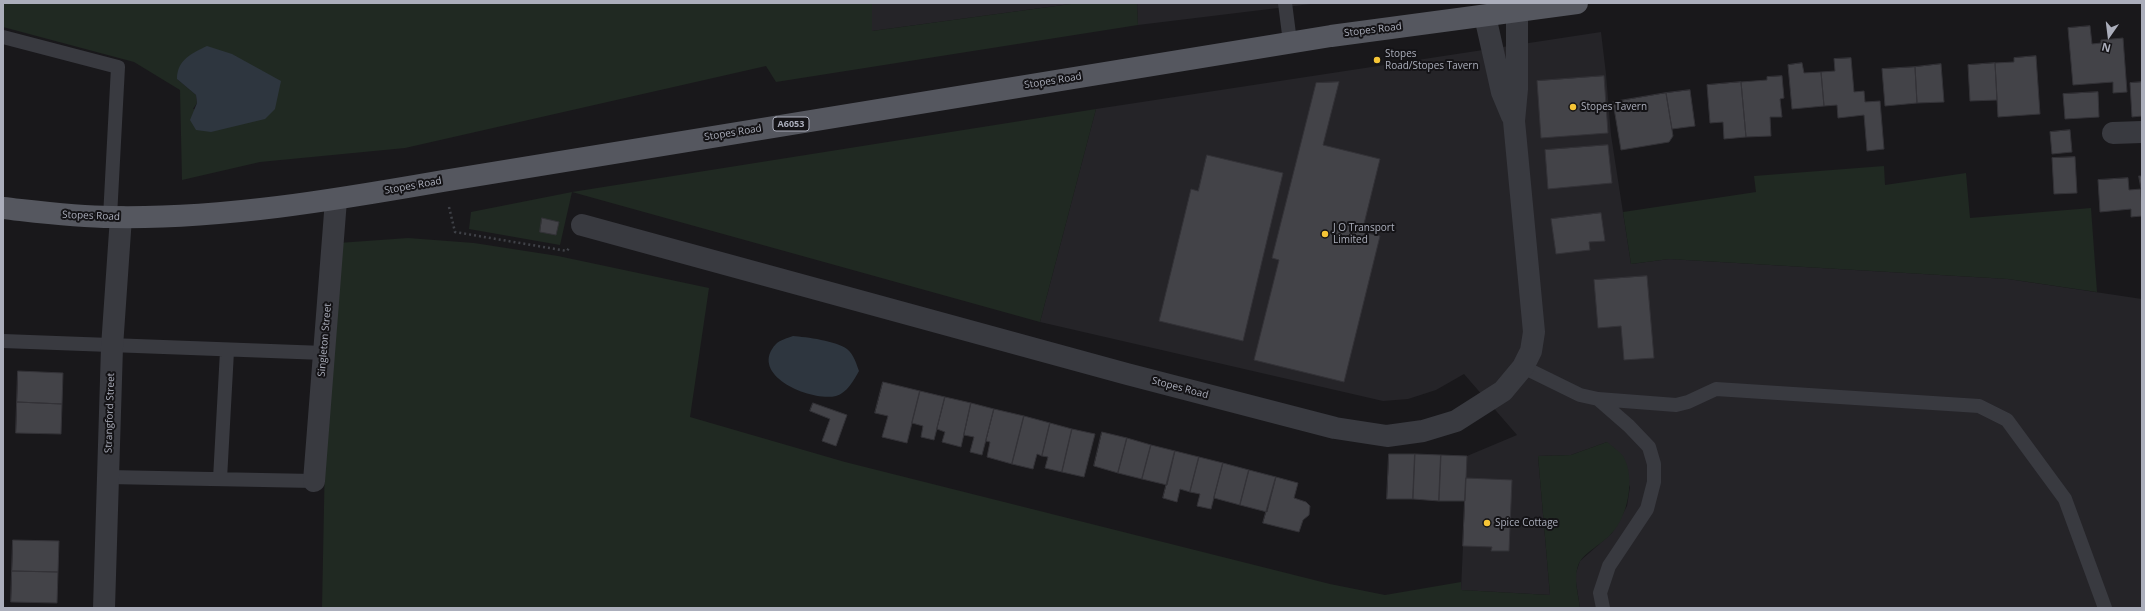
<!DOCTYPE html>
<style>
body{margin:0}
#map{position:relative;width:2145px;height:611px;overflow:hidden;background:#19181b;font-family:"Open Sans",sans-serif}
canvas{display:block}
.frame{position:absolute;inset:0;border:4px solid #abaebb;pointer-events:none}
.north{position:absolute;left:2089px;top:16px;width:40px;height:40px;-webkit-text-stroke:3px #141316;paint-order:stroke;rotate:194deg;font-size:11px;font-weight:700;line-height:16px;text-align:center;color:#abaebb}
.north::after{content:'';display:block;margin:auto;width:14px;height:18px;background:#abaebb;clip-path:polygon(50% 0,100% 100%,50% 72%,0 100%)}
</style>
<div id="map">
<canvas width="2145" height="611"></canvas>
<div class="frame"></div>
<div class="north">N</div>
</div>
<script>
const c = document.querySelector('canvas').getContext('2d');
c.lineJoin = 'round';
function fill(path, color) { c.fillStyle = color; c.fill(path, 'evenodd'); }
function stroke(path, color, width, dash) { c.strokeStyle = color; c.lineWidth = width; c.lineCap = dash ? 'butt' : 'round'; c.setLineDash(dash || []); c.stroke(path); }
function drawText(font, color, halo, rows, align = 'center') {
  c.font = font + ' "Open Sans",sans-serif'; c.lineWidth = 4; c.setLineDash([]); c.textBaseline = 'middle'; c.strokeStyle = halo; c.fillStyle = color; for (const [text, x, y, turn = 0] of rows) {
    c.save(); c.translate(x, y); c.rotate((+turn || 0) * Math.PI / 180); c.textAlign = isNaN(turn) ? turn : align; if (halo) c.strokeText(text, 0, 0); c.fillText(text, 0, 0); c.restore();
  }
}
fill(new Path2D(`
 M872 3H1078L872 31Z
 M1137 3H1319L1138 25Z
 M1601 32 1606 74 1611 135 1631 264 1669 259 2008 279 2142 299V608H1580L1575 576 1580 561 1612 533 1627 506 1630 487 1607 442 1571 455 1538 456 1550 595 1461 590 1467 456 1517 435 1464 374 1436 390 1408 399 1383 401 1040 322 1096 109Z`), '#252428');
fill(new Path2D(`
 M3 3H872V31L1078 3H1137L1138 25 776 82 766 66 405 148 260 162 182 180 180 90 134 62 3 27ZM177 79 265 119 193 109 197 103 196 95Z
 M1096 109 1040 322 572 192 560 245 469 229 471 212 572 192Z
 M1884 166 1885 185 1966 173 1970 218 2091 208 2097 292 2008 279 1669 259 1631 264 1623 212 1756 192 1754 176Z
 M408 238 474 243 558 256 709 288 690 417 845 462 1330 584 1385 595 1461 582V590L1550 595 1538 456 1571 455 1607 442C1612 446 1619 451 1623 456 1636 477 1628 517 1611 534 1603 543 1584 553 1579 563 1573 577 1578 593 1580 608H322L325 456 338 243Z`), '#202922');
fill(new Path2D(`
 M207 46 232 54 281 81 275 109 265 119 211 132 196 130 190 120 197 103 196 95 177 79C177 60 192 53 207 46Z
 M793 336C806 337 837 341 847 349 854 355 856 363 859 371 854 380 847 393 836 396 811 402 747 375 776 344 780 340 788 338 793 336Z`), '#2e363f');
const building = new Path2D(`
 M2090 26 2092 44 2101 43V40L2123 38 2127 92 2113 93V82L2073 85 2068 28Z
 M2036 56 2040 114 1998 117 1995 63 2014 62V58Z
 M1851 58 1854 92 1864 91 1865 102 1880 101 1884 149 1867 151 1864 115 1838 118 1837 105 1824 106 1821 72 1835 71 1834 59Z
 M1802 63 1804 73 1821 72 1824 106 1792 109 1788 65Z
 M1995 63 1997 100 1970 101 1968 65Z
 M1941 64 1944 102 1917 103 1915 67Z
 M1915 67 1917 103 1885 106 1882 69Z
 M1604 76 1608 133 1541 138 1537 81Z
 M1782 76 1784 98 1780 99 1782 117H1770L1771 136 1746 137 1741 82 1767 80V77Z
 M1339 82 1323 145 1380 159 1362 232 1380 236 1344 382 1254 360 1279 260 1272 258 1316 83Z
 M1741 82 1746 137 1724 139 1723 122 1710 123 1707 85Z
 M2142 82V116L2132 117 2130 83Z
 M1690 90 1695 126 1672 129 1666 93Z
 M2098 92 2099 117 2065 119 2063 94Z
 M1666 93 1673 136 1669 142 1621 150 1613 102Z
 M2070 130 2072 152 2052 154 2050 132Z
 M1608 145 1612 183 1548 189 1545 150Z
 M1207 155 1283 173 1243 341 1159 321 1191 189 1198 191Z
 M2075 157 2077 193 2054 194 2052 158Z
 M2139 176H2142V210L2141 189Z
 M2128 178 2129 190 2141 189 2142 216 2131 217V209L2100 212 2098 180Z
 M1601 213 1605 241 1589 242 1590 250 1556 254 1551 219Z
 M542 218 559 222 556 235 540 232Z
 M1647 276 1654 358 1624 360 1621 326 1598 328 1594 280Z
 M18 371 63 373 62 404 17 402Z
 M883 382 920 391 907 443 882 437 888 416 875 413Z
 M920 391 945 397 934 440 921 437 923 426 912 423Z
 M945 397 971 403 961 447 942 442 945 432 937 429Z
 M17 402 62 404 61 434 16 433Z
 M813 403 847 415 836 446 822 441 830 419 810 411Z
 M971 403 994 409 982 455 970 452 974 437 964 435Z
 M994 409 1024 416 1012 464 987 457 990 442 986 441Z
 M1024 416 1050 423 1042 456 1037 454 1033 469 1012 464Z
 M1050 423 1072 429 1062 472 1045 468 1048 457 1042 456Z
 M1072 429 1095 434 1084 477 1062 472Z
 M1102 432 1127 438 1118 473 1094 466Z
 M1127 438 1151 445 1142 479 1118 473Z
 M1151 445 1175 451 1167 485 1142 479Z
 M1175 451 1199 457 1190 492 1180 489 1177 502 1163 498Z
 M1389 454H1415L1413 499H1387Z
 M1415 454 1441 455 1439 501 1413 499Z
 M1441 455 1467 456 1465 501H1439Z
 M1199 457 1223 463 1211 509 1197 506 1200 494 1190 492Z
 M1223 463 1249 470 1240 505 1214 498Z
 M1249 470 1276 477 1267 512 1240 505Z
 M1276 477 1298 483 1294 498 1306 502 1310 506 1309 515 1303 520 1299 532 1263 523Z
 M1466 478 1512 480 1509 551H1491L1492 547 1463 546Z
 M13 540 59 541 58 572 12 571Z
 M12 571 58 572 57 603 11 602Z`);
fill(building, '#434348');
stroke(building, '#333237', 1);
stroke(new Path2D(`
 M449 207 455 232 567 251 569 248`), '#3f4147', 2.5, [2, 3]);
stroke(new Path2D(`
 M1285 3 1290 42
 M3 37 118 67 110 217
 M3 341 324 353
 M1523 367 1580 395 1598 399 1676 405 1688 402 1716 389 1979 406 2007 420 2065 499 2105 608
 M1598 399 1629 426 1649 447 1654 464V482L1647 509 1609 566 1600 593 1603 608
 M108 477 314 481
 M220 479 227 351`), '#393a40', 14);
stroke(new Path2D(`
 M1485 16 1502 92 1512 116
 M2113 133 2142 132
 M582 225 1127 374 1335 428 1387 436 1423 431 1456 421 1503 391 1523 367 1531 351 1534 332 1514 121 1517 89V11
 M314 481 336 200
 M104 608 112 347 121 217`), '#393a40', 22);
stroke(new Path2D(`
 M3 208C39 212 75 217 112 217 223 219 334 200 443 181L1331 36 1577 3`), '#55575f', 22);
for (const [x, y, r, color] of [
 [1377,60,4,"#f6c536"],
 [1573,107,4,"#f6c536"],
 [1325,234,4,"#f6c536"],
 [1487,523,4,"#f6c536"]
]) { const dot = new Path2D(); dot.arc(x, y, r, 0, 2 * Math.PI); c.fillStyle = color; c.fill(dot); stroke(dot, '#141316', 1.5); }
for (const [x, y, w] of [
 [791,124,36]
]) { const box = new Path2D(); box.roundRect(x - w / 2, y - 7, w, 14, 3); c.fillStyle = '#141316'; c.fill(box); stroke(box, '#abaebb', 1); }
drawText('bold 9px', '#abaebb', null, [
 ["A6053",791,124]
]);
drawText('10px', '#abaebb', '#141316', [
 ["Stopes Road",1373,30,-7],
 ["Stopes Road",1053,81,-9],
 ["Stopes Road",733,133,-9],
 ["Stopes Road",413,186,-10],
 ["Stopes Road",91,216,2],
 ["Singleton Street",325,340,-85],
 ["Stopes Road",1180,388,15],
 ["Strangford Street",110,413,-88]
]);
drawText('10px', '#abaebb', '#141316', [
 ["Stopes",1385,54],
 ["Road/Stopes Tavern",1385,66],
 ["Stopes Tavern",1581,107],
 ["J O Transport",1333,228],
 ["Limited",1333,240],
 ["Spice Cottage",1495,523]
], 'left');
</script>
